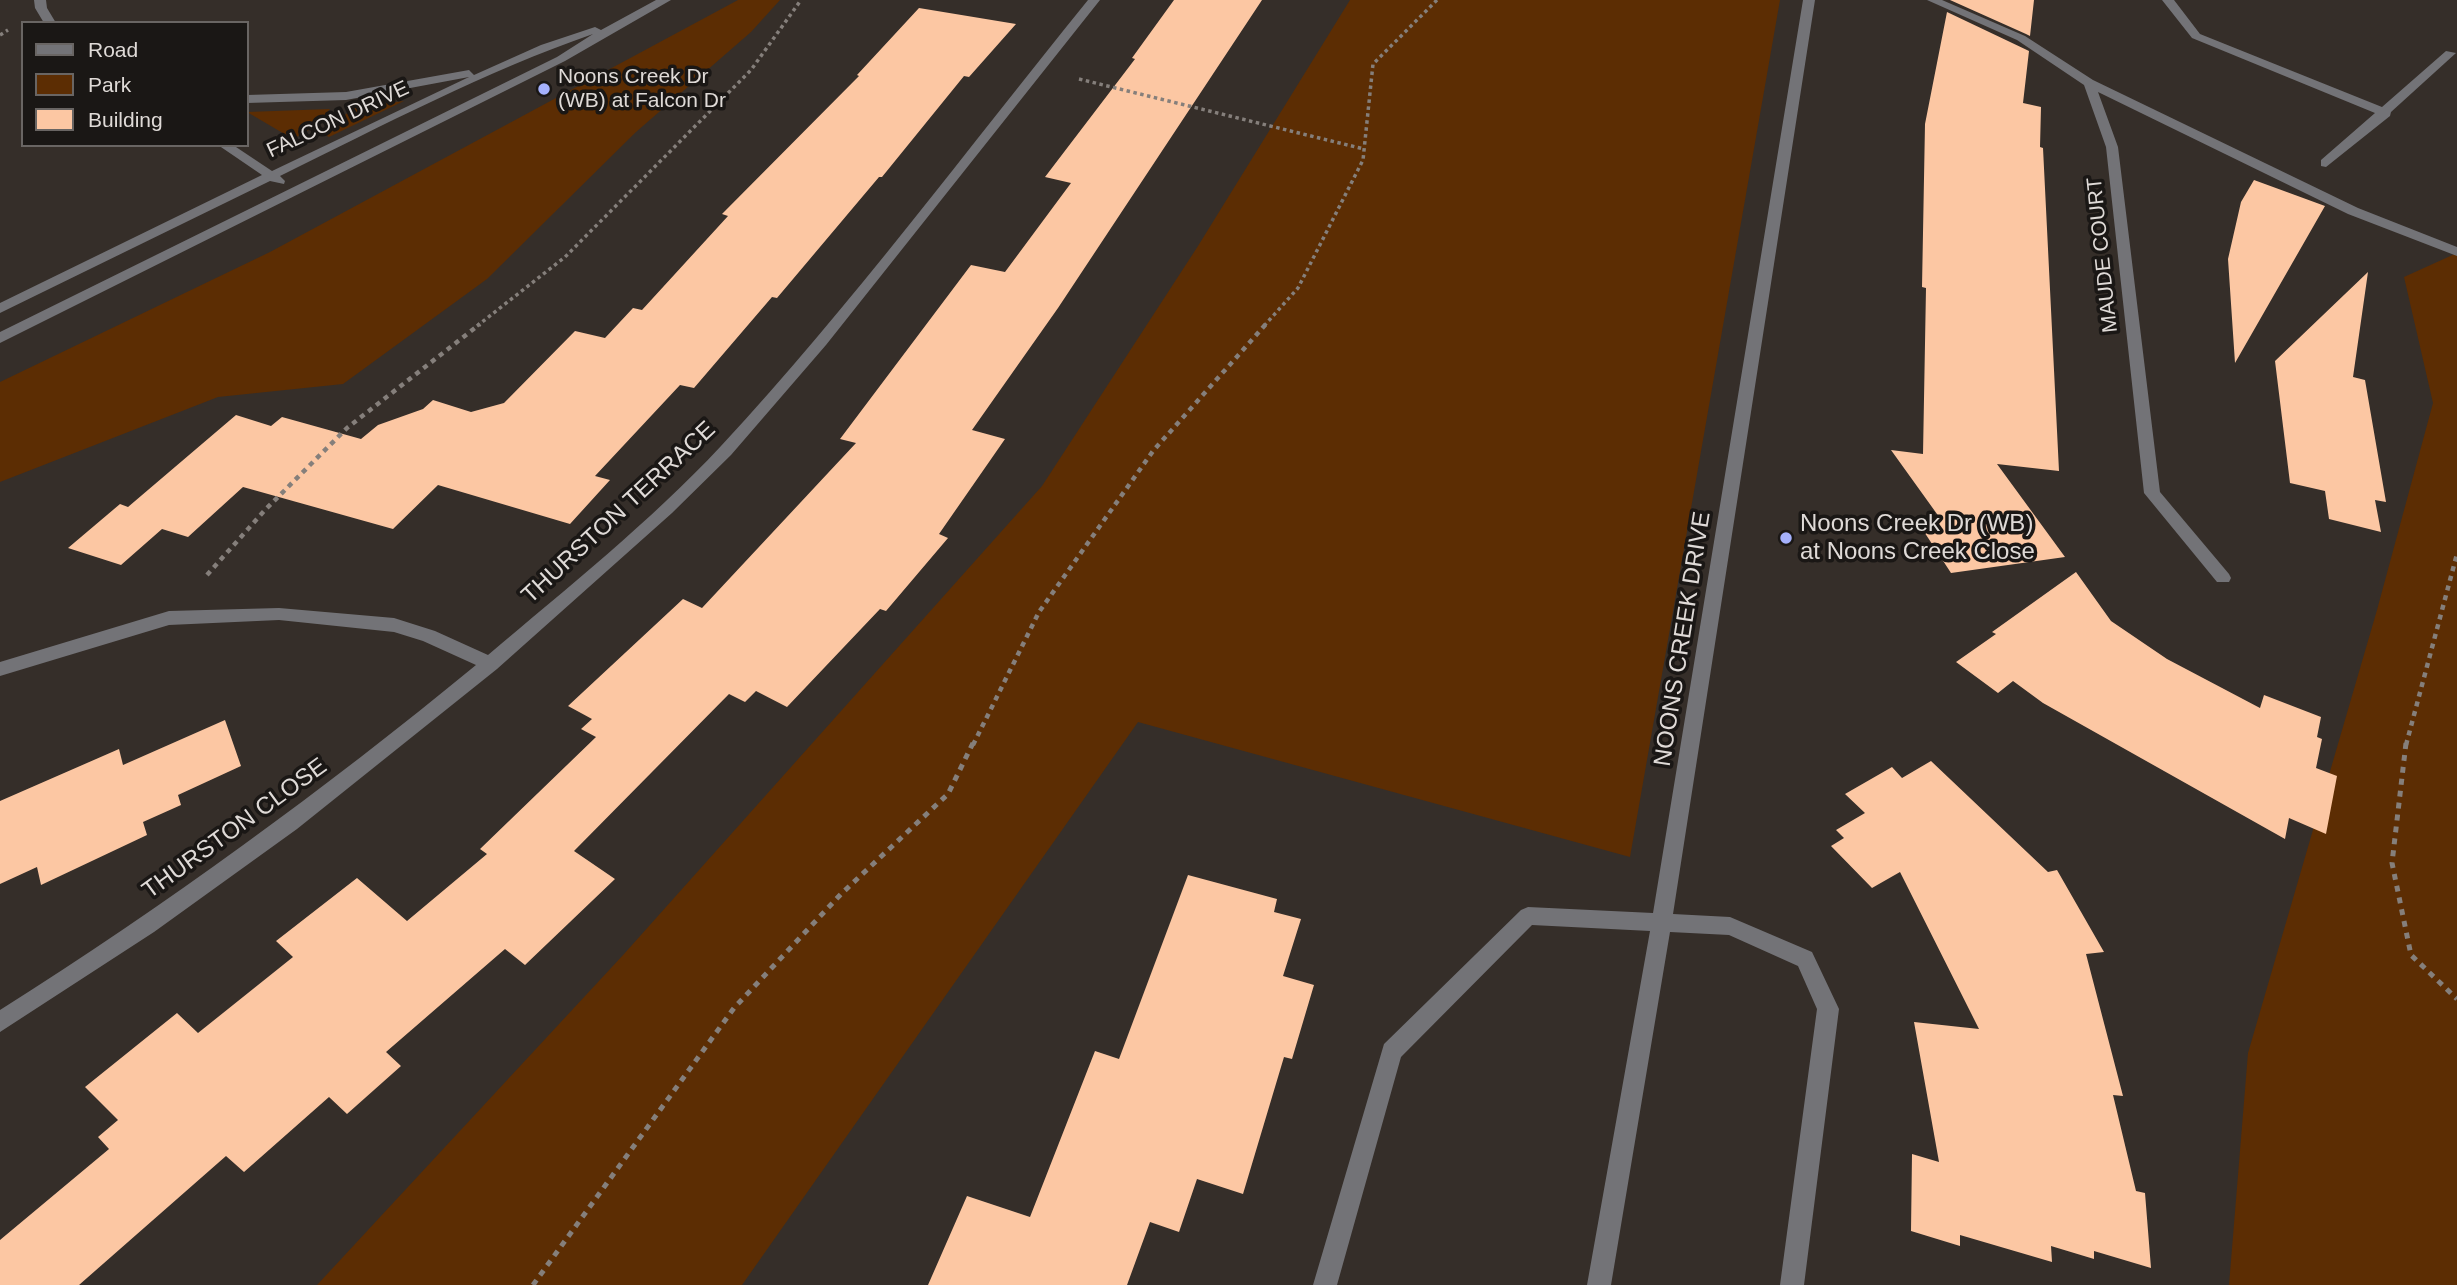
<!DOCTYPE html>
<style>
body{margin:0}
#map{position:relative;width:2457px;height:1285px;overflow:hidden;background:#352e29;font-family:Helvetica,sans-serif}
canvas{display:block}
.legend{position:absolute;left:21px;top:21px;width:228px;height:126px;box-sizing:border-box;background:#1a1715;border:2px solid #696563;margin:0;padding:9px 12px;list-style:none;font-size:21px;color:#dfdad7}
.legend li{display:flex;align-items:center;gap:14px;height:35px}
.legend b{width:35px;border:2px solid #696563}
</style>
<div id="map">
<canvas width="2457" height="1285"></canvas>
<ul class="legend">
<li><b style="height:9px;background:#737377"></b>Road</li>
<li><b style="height:19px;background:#5c2d03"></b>Park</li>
<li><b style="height:19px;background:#fcc7a3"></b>Building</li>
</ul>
</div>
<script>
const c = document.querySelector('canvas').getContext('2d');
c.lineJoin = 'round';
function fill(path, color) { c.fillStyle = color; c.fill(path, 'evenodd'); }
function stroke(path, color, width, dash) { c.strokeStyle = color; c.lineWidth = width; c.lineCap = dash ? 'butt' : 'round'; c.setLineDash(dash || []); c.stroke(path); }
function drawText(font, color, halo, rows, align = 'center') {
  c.font = font + ' Helvetica,sans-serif'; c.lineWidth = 7; c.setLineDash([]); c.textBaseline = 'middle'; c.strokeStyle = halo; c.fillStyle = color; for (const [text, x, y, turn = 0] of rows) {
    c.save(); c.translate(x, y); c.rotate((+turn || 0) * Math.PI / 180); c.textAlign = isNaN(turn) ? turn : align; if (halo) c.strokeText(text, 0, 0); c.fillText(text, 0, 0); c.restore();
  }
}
fill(new Path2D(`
 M738 0H780L751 32 636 132 487 279 343 384 218 397 0 482V382L270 252Z
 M1350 0H1780L1630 857 1138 722 742 1285H317L624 954 1042 486 1198 246Z
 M404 101 329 137 322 133 355 107Z
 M330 109 314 127 293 139 247 112Z
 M2457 253V1285H2229L2248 1053 2377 610 2433 403 2404 277Z`), '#5c2d03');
fill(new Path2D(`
 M1174 0H1262L1058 308 972 430 1005 439 939 534 948 538 886 611 880 609 787 707 756 691 745 702 729 694 574 851 615 879 525 965 505 949 386 1052 401 1066 347 1114 329 1097 244 1172 226 1156 79 1285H0V1240L109 1149 98 1137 118 1120 85 1087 177 1013 198 1033 293 957 276 941 357 878 407 921 487 854 480 849 596 737 581 729 592 719 568 706 683 599 702 608 856 443 840 439 971 265 1005 272 1071 183 1045 177 1135 59 1132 58Z
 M1950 0H2034L2030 36 2026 34Z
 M919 8 1016 24 969 77 964 76 882 177H879L777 298 772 297 694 388 680 385 595 476 610 480 570 524 438 485 393 529 243 487 188 537 162 529 121 565 68 548 120 504 128 507 236 415 271 426 282 417 361 439 378 425 423 409 433 400 471 412 504 403 575 331 605 338 633 308 642 310 728 216 722 214 859 76 857 75Z
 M1947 12 2029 51 2023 103 2041 107 2040 147 2043 148 2059 471 1997 464 2065 557 1951 573 1919 524 1942 521 1891 450 1923 454 1926 288 1922 287 1925 124Z
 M2254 180 2325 206 2235 363 2228 259 2241 202Z
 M2368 272 2353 377 2365 380 2386 502 2375 500 2381 532 2329 519 2325 491 2290 483 2275 361Z
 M2076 572 2111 621 2167 659 2260 708 2264 695 2321 717 2317 737 2322 739 2316 768 2337 776 2326 834 2289 818 2285 839 2043 703 2013 681 1998 693 1956 662 1996 634 1992 632Z
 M225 720 241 766 178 795 181 805 143 822 147 835 41 885 37 867 0 884V801L119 749 123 765Z
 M1931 761 2048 872 2057 870 2104 952 2086 954 2123 1096 2113 1095 2136 1191 2145 1193 2151 1268 2094 1251V1259L2051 1246 2052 1262 1960 1235V1246L1911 1231 1912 1154 1939 1162 1914 1022 1979 1029 1900 872 1872 888 1831 846 1844 838 1836 830 1865 813 1845 794 1892 767 1902 778Z
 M1188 875 1277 899 1274 912 1301 919 1283 976 1314 985 1292 1059 1284 1057 1243 1194 1197 1179 1179 1232 1150 1222 1127 1285H928L967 1196 1030 1217 1095 1051 1119 1059Z`), '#fcc7a3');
stroke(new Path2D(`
 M0 35 8 30
 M1079 79 1364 149
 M477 326 565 257 751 70 801 0
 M1264 326 1298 288 1363 160 1373 64 1437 0`), '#857f7b', 3.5, [3.5, 3.5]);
stroke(new Path2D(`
 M207 575 265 510 347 428 480 324
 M973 745 1039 612 1153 451 1266 324
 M2406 745 2457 554`), '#857f7b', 4.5, [5, 5]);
stroke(new Path2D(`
 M2406 743 2392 863 2411 955 2457 999
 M533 1285 734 1008 841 894 948 794 973 743`), '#857f7b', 5, [6, 6]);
fill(new Path2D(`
 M34 0H46L47 8 56 23H44L35 8Z
 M656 0H671L565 61 0 343V332L557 57 593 34C486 71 382 126 280 176L285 181 284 184 270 181 0 313V303L262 175 218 145H233L272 171 469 77 346 100 247 103V95L346 92 469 70 474 75 541 45 595 27 601 30Z
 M1088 0H1100L826 345 731 455 672 513 497 669 297 829 154 932 0 1032V1010C166 905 324 790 476 665L423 641 394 632 279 620 169 625 0 676V662L169 611 279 608 394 618 435 631 488 655C567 588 650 522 721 446 852 305 967 149 1088 0Z
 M1803 0H1815L1673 914 1730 917 1812 952 1839 1009 1804 1285H1780L1817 1009 1798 966 1729 935 1670 932 1611 1285H1587L1650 931 1532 925 1401 1057 1337 1285H1313L1384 1044 1521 910 1528 907 1653 913Z
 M1927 0H1942L2025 36 2093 80 2358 208 2457 247V256L2348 214 2098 92 2118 147 2160 492 2229 574 2231 578 2229 582H2217L2144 493 2106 147 2084 85 2017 40Z
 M2162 0H2174L2200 34 2382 107 2446 51 2456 53 2391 112 2390 116 2326 167 2321 166V160L2375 113 2192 38Z`), '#737377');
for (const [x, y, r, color] of [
 [544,89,7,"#a5b1fc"],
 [1786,538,7,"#a5b1fc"]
]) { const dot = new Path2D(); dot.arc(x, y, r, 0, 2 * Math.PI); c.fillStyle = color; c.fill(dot); stroke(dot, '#1a1715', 2.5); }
drawText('21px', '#dfdad7', '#1a1715', [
 ["Noons Creek Dr",558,77],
 ["(WB) at Falcon Dr",558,101]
], 'left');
drawText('21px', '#dfdad7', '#1a1715', [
 ["FALCON DRIVE",338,120,-25],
 ["MAUDE COURT",2103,255,-96]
]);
drawText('24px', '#dfdad7', '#1a1715', [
 ["THURSTON TERRACE",619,513,-43],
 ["NOONS CREEK DRIVE",1683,639,-81],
 ["THURSTON CLOSE",235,829,-36]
]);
drawText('24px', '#dfdad7', '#1a1715', [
 ["Noons Creek Dr (WB)",1800,524],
 ["at Noons Creek Close",1800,552]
], 'left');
</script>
